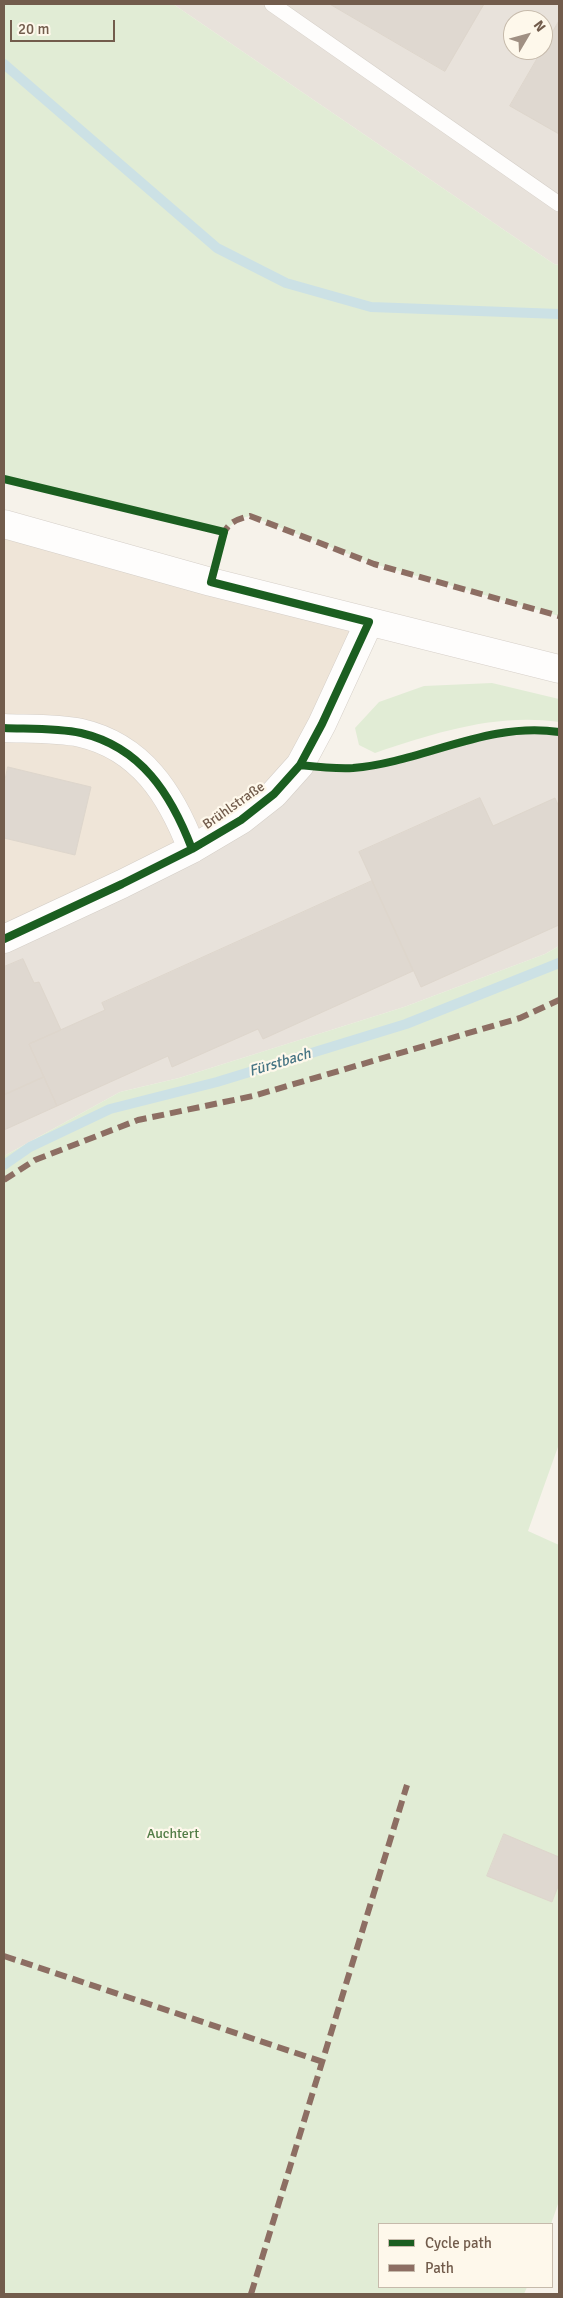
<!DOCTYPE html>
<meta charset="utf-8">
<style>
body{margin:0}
#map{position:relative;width:563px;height:2298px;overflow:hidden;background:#f6f2ea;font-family:Signika,sans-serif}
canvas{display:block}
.frame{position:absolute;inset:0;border:5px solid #725c4c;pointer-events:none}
.legend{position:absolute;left:378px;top:2223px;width:175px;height:65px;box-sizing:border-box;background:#fef8eb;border:1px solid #c6baab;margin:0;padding:6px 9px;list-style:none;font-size:15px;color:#725c4c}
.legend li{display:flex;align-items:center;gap:10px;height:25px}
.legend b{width:25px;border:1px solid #c6baab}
.north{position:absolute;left:503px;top:10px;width:50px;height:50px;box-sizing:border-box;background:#fef8eb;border:1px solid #c6baab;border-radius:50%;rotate:53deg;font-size:14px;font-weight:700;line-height:20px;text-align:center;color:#725c4c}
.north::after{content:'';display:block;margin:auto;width:18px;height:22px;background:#a09083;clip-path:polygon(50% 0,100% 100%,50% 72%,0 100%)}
.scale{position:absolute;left:10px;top:20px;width:105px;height:22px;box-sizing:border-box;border:2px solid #725c4c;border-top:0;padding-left:6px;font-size:15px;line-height:18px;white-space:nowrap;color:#725c4c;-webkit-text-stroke:4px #fef8eb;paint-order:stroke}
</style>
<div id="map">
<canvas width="563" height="2298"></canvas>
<div class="frame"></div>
<ul class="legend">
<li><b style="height:6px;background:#1b5e20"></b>Cycle path</li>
<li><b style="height:6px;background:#8d6e63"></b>Path</li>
</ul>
<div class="north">N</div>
<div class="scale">20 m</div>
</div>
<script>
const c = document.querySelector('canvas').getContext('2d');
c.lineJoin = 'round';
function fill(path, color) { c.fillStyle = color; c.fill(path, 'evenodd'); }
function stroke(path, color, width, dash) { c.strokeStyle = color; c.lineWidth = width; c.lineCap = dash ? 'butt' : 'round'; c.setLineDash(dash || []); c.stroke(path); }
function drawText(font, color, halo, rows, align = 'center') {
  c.font = font + ' Signika,sans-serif'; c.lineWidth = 4.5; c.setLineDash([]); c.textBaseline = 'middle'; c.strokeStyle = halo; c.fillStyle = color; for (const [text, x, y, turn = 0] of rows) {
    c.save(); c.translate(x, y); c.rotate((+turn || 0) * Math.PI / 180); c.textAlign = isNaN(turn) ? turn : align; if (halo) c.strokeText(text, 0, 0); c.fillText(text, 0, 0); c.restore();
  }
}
fill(new Path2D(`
 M4 524 369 622 274 794 4 939Z`), '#efe5d8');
fill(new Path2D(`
 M173 4H559V265L554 264ZM513 20H543V50H513Z
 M541 729 559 732V946L545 954 404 1007 179 1078 120 1092 4 1156V939L122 884 300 765 326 768H354L400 759 455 743 494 734Z`), '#e8e2db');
fill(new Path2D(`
 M4 4H173L554 264 559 265V616L374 564 250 516 238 519 224 532 4 479Z
 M492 683 559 699V722C496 713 434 733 375 753L359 745 355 728 379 702 424 686Z
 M559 946V1444L528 1531 559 1545V2201L551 2224H379V2287H527L524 2294H4V1156L120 1092 179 1078 404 1007 545 954Z`), '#e1ecd5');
stroke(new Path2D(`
 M4 64 217 248 286 283 371 307 559 314
 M4 1165 30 1147 110 1109 217 1082 406 1024 559 963`), '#cce1e5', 10);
const building = new Path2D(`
 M330 4H484L445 71Z
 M559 21V134L510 106Z
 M8 767 91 787 75 855 4 838V785Z
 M480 798 493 826 555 798 559 807V925L421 987 359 852Z
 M372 881 413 971 263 1039 258 1029 172 1067 168 1056 57 1106 29 1044 105 1010 102 1003Z
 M23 959 34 983 39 982 61 1030 29 1044 44 1077 4 1095V967Z
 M44 1077 57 1106 4 1130V1095Z
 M504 1834 559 1857V1884L552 1902 487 1876Z`);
fill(building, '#dfd8d0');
stroke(building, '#ded6cc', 1);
const lane = new Path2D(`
 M272 4 559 204`);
const street = new Path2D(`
 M4 728C27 729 58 728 81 733 141 747 171 794 192 849
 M4 939 122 884 192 849 241 820 274 794 300 765 322 724 369 622`);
const secondary = new Path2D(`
 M4 524 211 582 559 669`);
stroke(lane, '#d5cfc8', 16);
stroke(street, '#d5cfc8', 29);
stroke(secondary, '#d5cfc8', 29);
stroke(lane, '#fefdfc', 15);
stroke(street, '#fefdfc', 28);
stroke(secondary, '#fefdfc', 28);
stroke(new Path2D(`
 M223 537C226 523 237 519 250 516L374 564 559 616
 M4 1180 35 1160 138 1120 253 1096 520 1018 559 1000
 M4 1956 323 2062
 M251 2294 407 1785`), '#8d6e63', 6, [12, 6]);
stroke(new Path2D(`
 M4 479 224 532 211 582 369 622 322 724 300 765 274 794 241 820 192 849 122 884 4 939
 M4 728C27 729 58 728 81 733 141 747 171 794 192 849
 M300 765C318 767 335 769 353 768 423 762 488 721 559 732`), '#1b5e20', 8);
drawText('14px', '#725c4c', '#fef8eb', [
 ["Brühlstraße",234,806,-35]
]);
drawText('14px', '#537d47', '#fef8eb', [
 ["Auchtert",173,1834]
]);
drawText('italic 15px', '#477584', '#fef8eb', [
 ["Fürstbach",280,1063,-17]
]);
</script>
